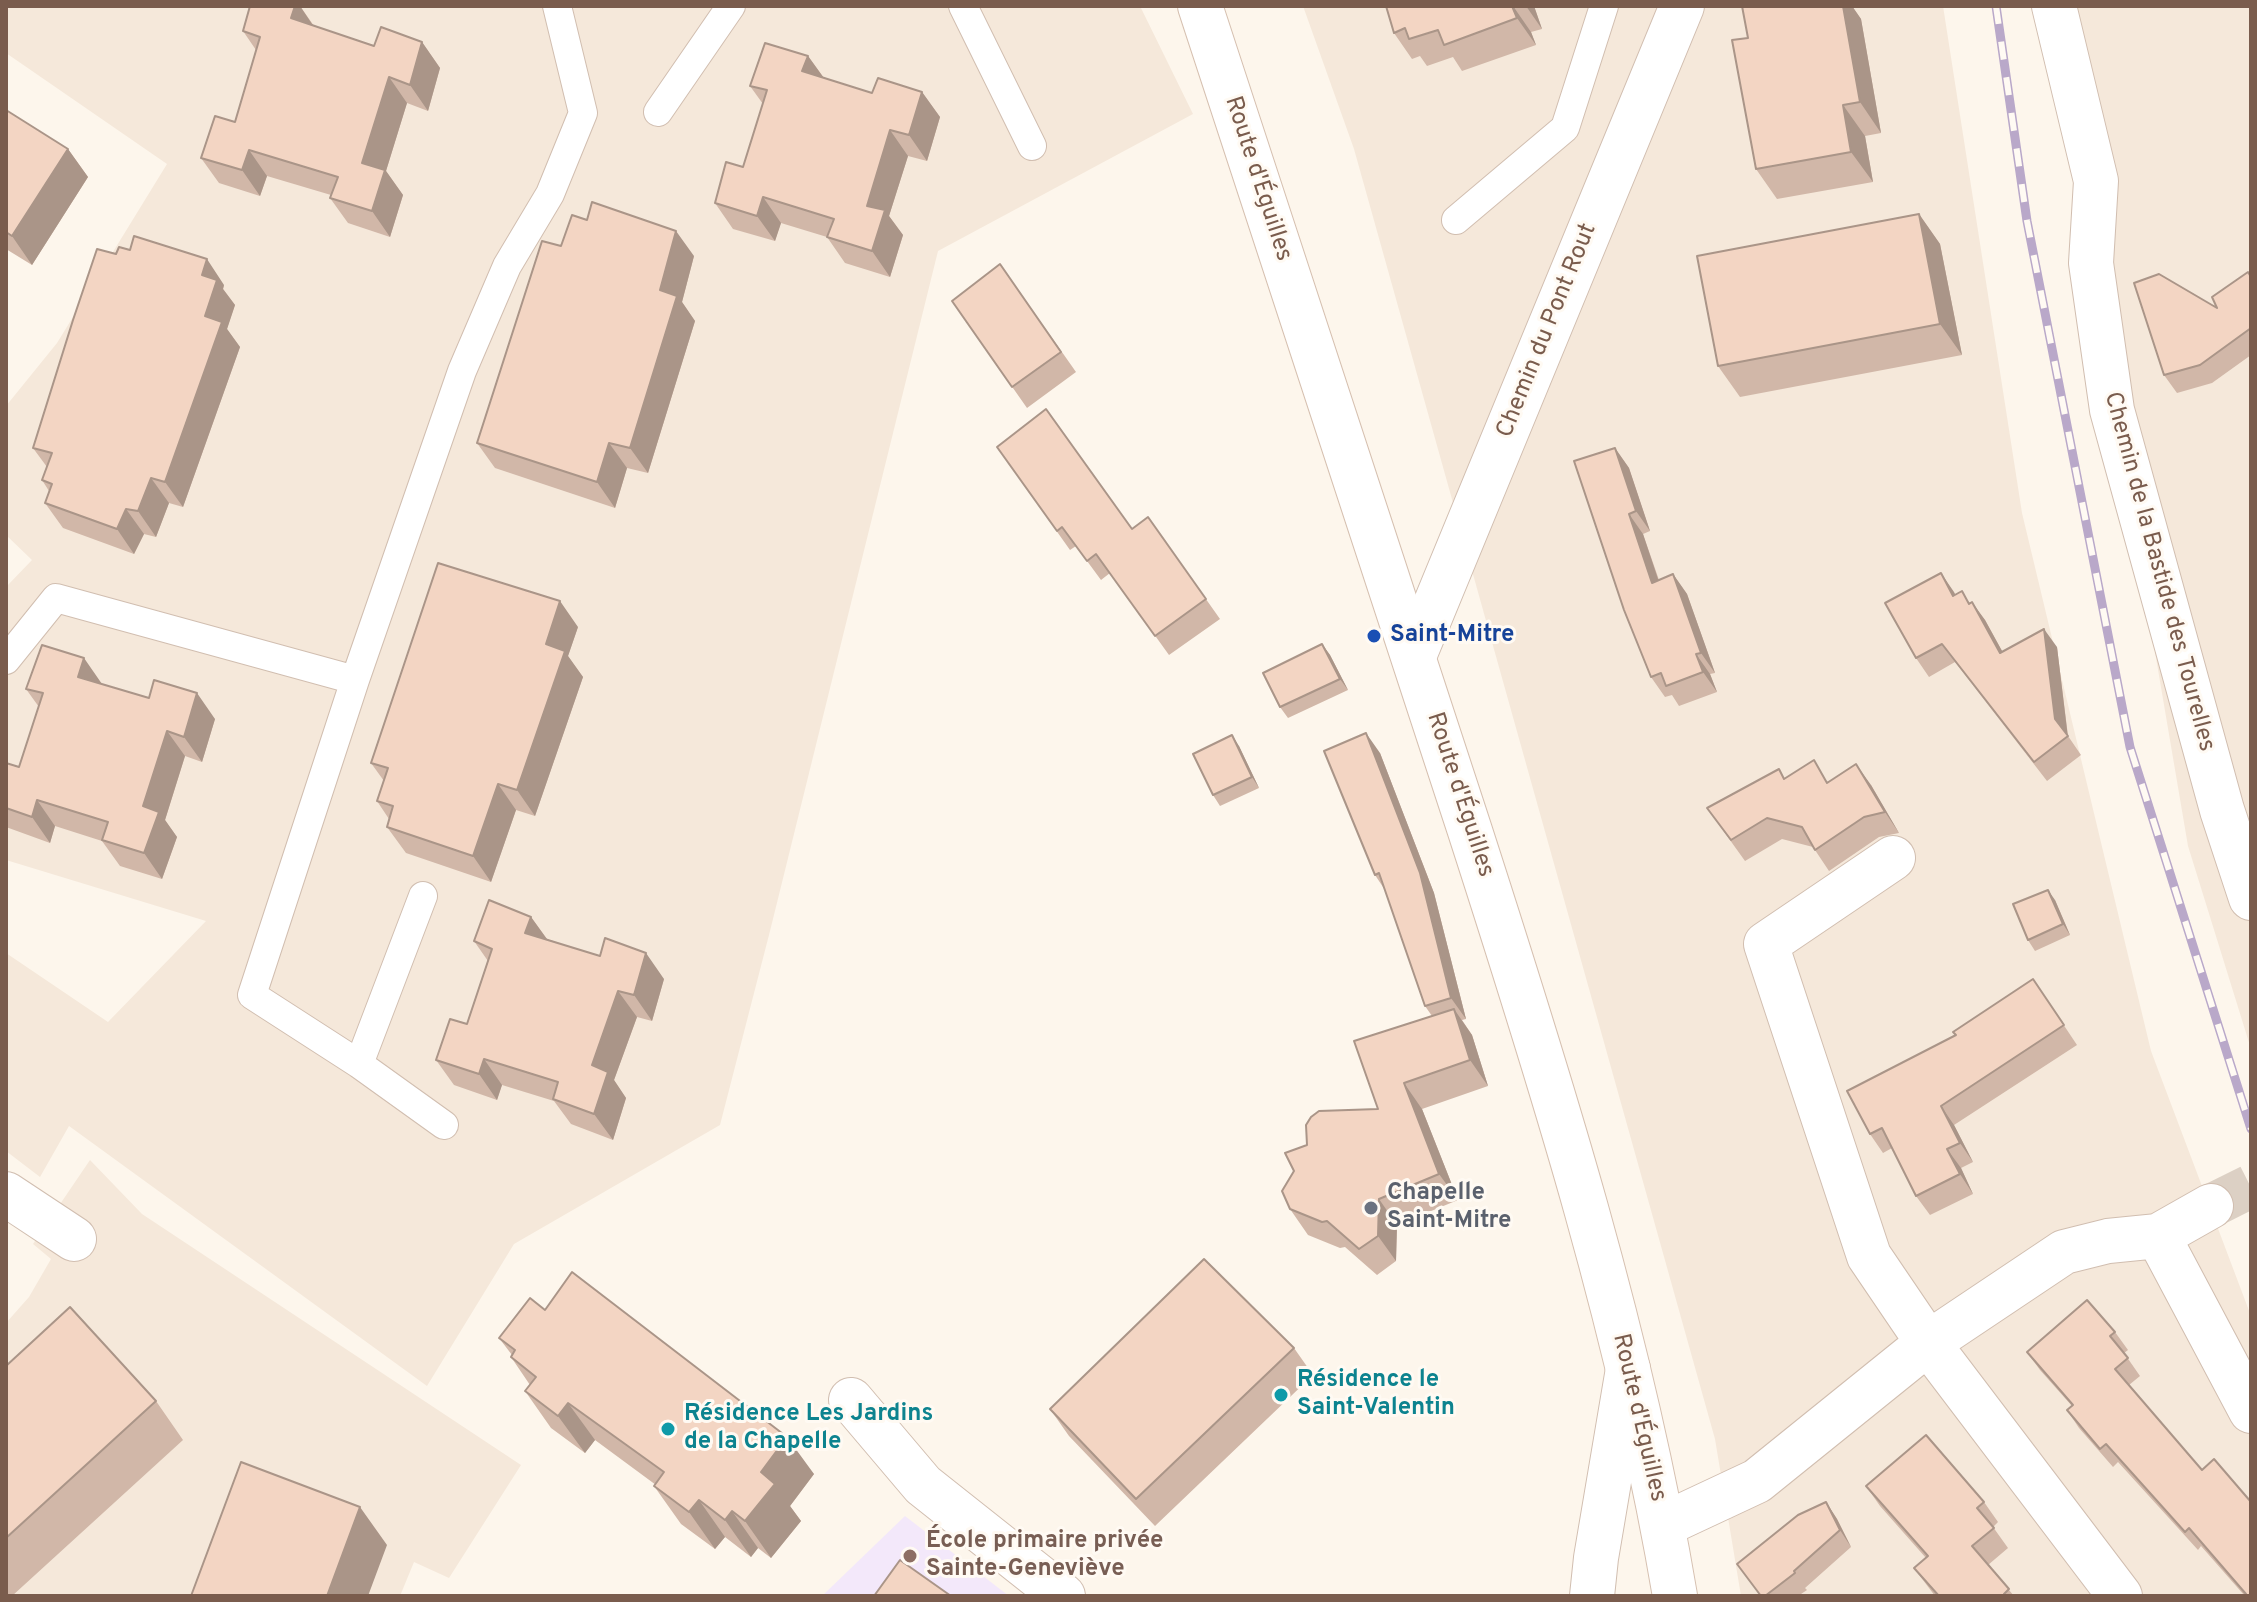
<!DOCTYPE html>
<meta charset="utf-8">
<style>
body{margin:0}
#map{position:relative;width:2257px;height:1602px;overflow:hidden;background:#fdf6ec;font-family:Overpass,sans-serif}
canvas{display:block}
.frame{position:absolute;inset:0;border:8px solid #7a5c4d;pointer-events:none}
</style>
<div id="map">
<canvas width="2257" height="1602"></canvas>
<div class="frame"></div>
</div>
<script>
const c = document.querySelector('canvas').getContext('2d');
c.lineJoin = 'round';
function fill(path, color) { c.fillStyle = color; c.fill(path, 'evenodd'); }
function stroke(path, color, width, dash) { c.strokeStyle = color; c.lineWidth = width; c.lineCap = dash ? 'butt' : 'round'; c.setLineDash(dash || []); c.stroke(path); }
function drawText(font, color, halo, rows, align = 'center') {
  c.font = font + ' Overpass,sans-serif'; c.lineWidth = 6; c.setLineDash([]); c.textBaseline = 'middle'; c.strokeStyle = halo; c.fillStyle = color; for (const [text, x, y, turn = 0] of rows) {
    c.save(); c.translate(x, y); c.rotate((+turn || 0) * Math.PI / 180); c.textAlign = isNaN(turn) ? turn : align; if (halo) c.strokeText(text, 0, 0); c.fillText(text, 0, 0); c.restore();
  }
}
fill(new Path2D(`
 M6 6H1140L1193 114 938 251 770 931 720 1125 514 1244 427 1386 69 1126 40 1177 6 1151V953L108 1022 206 921 6 860V587L32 560 6 535V406L57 343 167 164 6 53Z
 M1303 6H1943L2022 513 2151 1051 2251 1316V1596H1741L1715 1439 1354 149Z
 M2066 6H2251V1049L2188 846 2071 158Z
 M90 1160 142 1214 521 1465 449 1578 414 1562 400 1596H6V1323L29 1297 51 1259 33 1244Z`), '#f5e8da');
fill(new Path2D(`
 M905 1516 1009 1596H822Z`), '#f3e8fa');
stroke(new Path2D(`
 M2211 1206 2251 1186`), '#dcd0c4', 44, [44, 22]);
const lane = new Path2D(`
 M963 6 1032 146
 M658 112 731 6
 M1456 220 1565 128 1604 6
 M6 660 56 598 355 680
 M423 896 359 1064 252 995 355 680 462 371 507 266 550 194 583 113 557 6
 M359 1064 444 1125`);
const street = new Path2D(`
 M2054 6 2096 181 2091 263 2112 410 2222 810 2251 898
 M1414 656 1682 6
 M1893 858 1766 944 1869 1256 1928 1343 2120 1596
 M6 1194 74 1239
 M2158 1236 2251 1411
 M851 1400 923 1485 1063 1596
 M1663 1525 1757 1481 1928 1343 2064 1252 2108 1241 2158 1236 2211 1206
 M1592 1596 1596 1558 1628 1369`);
const secondary = new Path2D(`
 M1200 6C1289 281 1381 556 1470 831 1551 1082 1631 1335 1675 1596`);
stroke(lane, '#d1beb0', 30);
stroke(street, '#d1beb0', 46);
stroke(secondary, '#d6c0b0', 46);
stroke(lane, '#fff', 28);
stroke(street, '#fff', 44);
stroke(secondary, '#fff', 44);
const rail = new Path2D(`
 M1996 6 2027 221 2130 747 2251 1129`);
stroke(rail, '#b9a8c9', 9);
stroke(rail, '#fffaf3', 6, [18]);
fill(new Path2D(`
 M250 6H300L314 26 374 46 422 42 440 68 428 111 407 103 386 171 403 195 390 237 348 223 330 198 331 195 267 176 260 196 219 183 201 158 235 122 256 50 243 31Z
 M1386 6H1534L1542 29 1531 32 1536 45 1462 71 1453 57 1427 66 1420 56 1412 59 1394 33Z
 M1744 6H1852L1861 19 1881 133 1865 136 1873 182 1777 199 1756 169 1748 38Z
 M808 56 824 78 872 93 922 92 940 117 927 161 908 156 889 216 903 235 890 277 845 263 827 237 781 223 775 241 733 229 715 203 743 167 763 104 750 86Z
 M6 110 68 149 88 177 32 265 6 249Z
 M1919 214 1940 244 1962 355 1740 397 1718 366Z
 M694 256 682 302 695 321 648 473 627 468 615 508 495 468 477 443Z
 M1000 264 1076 372 1027 408 952 301Z
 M2251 277V355L2212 383 2177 393 2164 375 2217 308Z
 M224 285 223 289 235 305 227 329 240 347 183 507 169 503 156 537 144 534 134 554 63 528 45 503 49 491 42 480 47 467 33 448Z
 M997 447 1132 529 1148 517 1220 619 1169 655 1110 573 1101 580 1076 546 1070 550Z
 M1615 448 1629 468 1650 531 1643 534 1659 580 1673 574 1687 594 1715 673 1710 674 1717 692 1679 706 1672 695 1665 697 1651 677Z
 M1956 595 1971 603 1985 620 2002 651 2057 647 2068 736 2081 755 2047 781 1955 662 1929 677 1916 658Z
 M578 627 568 656 583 677 535 816 516 810 491 882 406 853 387 827 389 819 377 801 384 781 371 763Z
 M1322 644 1330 655 1348 690 1288 718 1280 707Z
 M102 684 215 719 202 762 185 756 165 820 177 837 162 879 120 866 102 841 55 826 50 843 6 827V763L19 767 39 707 26 689Z
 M1239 746 1259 788 1220 806 1213 795Z
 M1380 753 1434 893 1466 1019 1462 1020 1472 1035 1488 1086 1422 1109 1458 1200 1397 1225 1396 1261 1377 1275 1345 1247 1340 1248 1308 1235 1290 1209 1307 1145 1378 1109 1432 1016 1425 1006 1385 890 1375 875Z
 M1785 778 1871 785 1899 833 1879 837 1829 871 1813 847 1782 839 1745 861 1707 808Z
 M2055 900 2070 935 2035 951 2028 940Z
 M531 917 547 939 664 979 652 1021 637 1017 614 1080 626 1098 613 1140 571 1124 554 1101 502 1085 497 1100 454 1085 436 1060 467 1024 488 961 474 941Z
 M2033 979 2077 1045 1954 1125 1973 1162 1961 1168 1973 1194 1930 1215 1916 1196 1892 1148 1883 1153 1870 1134 1956 1035Z
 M545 1310 814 1474 790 1506 801 1521 771 1558 758 1548 751 1557 725 1537 715 1549 681 1524 654 1486 656 1485 595 1440 585 1453 551 1428 525 1391 530 1385 511 1357 512 1355 499 1338Z
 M2115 1332 2128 1350 2124 1353 2140 1376 2129 1385 2251 1596 2244 1595 2201 1546 2198 1550 2118 1462 2113 1467 2079 1428 2067 1410 2072 1406 2040 1370 2027 1352Z
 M1294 1348 1313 1375 1155 1526 1069 1436 1050 1409Z
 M6 1366 156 1401 183 1440 12 1596H6Z
 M1866 1486 1984 1502 1998 1522 1993 1527 2008 1548 1988 1565 2014 1596H1935L1914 1568 1926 1558 1880 1506Z
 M1826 1502 1837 1519 1851 1547 1805 1588 1807 1590 1798 1596H1760Z`), '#d1b7a8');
fill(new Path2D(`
 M295 6H300L314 27 291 18Z
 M1513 6 1531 32 1536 45 1517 18Z
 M1526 6H1534L1542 29Z
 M1843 6H1852L1861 19 1881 133 1860 102Z
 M422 42 440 68 428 111 410 85Z
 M808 56 826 81 802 71Z
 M389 77 407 103 386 171 403 195 390 237 372 211 362 163Z
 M922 92 940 117 927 161 909 135Z
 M1843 105 1865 136 1873 182 1851 152Z
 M890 130 908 156 889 216 903 235 890 277 872 251 867 206Z
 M68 149 88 177 32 265 12 236Z
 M249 150 267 176 260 196 242 170Z
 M763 197 781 223 775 241 757 216Z
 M1919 214 1940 244 1962 355 1940 324Z
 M676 231 694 256 682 302 695 321 648 473 630 448 660 290Z
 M207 259 224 285 223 289 235 305 227 329 240 347 183 507 165 482 205 316 202 275Z
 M609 443 627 468 615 508 597 482Z
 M1615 448 1629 468 1650 531 1636 511Z
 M151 478 169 503 156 537 138 511Z
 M126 509 144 534 134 554 117 529Z
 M1629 514 1643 534 1666 603 1652 583Z
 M1941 573 1954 592 1966 615 1953 596Z
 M1673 574 1687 594 1715 673 1701 653Z
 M560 601 578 627 568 656 583 677 535 816 517 790 546 644Z
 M1972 602 1985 620 2013 671 2000 653Z
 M2044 629 2057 647 2068 738 2055 719Z
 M1322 644 1330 655 1348 690 1340 679Z
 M1696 654 1710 674 1717 692 1703 672Z
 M84 658 102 684 78 677Z
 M197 693 215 719 202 762 184 737Z
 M167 731 185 756 165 820 177 837 162 879 144 853 143 806Z
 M1366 733 1380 753 1434 893 1466 1019 1451 998Z
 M1232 735 1239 746 1259 788 1252 777Z
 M1856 764 1871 785 1899 833 1885 812Z
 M498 784 516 810 491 882 473 856Z
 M37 800 55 826 50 843 32 817Z
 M2048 890 2055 900 2070 935 2063 924Z
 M531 917 549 942 525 933Z
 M646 953 664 979 652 1021 634 995Z
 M618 991 637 1017 614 1080 626 1098 613 1140 594 1114 592 1065Z
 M1454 1009 1472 1035 1488 1086 1470 1060Z
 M484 1059 502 1085 497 1100 479 1074Z
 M1404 1083 1422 1109 1458 1200 1439 1174Z
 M1941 1106 1954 1125 1973 1162 1960 1143Z
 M1947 1149 1961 1168 1973 1194 1960 1174Z
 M1379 1199 1397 1225 1396 1261 1378 1236Z
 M568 1403 595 1440 585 1453 558 1416Z
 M787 1437 814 1474 790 1506 801 1521 771 1558 745 1521 761 1472Z
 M699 1500 725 1537 715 1549 689 1512Z
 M1826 1502 1837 1519 1851 1547 1840 1530Z
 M360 1507 387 1545 368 1596H327Z
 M732 1511 758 1548 751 1557 725 1520Z`), '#aa9588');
const building = new Path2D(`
 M250 6H295L291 18 374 46 381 27 422 42 410 85 389 77 362 163 385 170 372 211 330 198 338 177 249 150 242 170 201 158 215 116 235 122 260 37 243 31Z
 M1386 6H1512L1517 18 1444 45 1438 30 1409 39 1405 28 1394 33Z
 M1742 6H1843L1860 102 1843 105 1851 152 1756 169 1732 40 1748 38Z
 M765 43 808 56 802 71 872 93 878 78 922 92 909 135 890 130 867 206 885 210 872 251 827 237 834 219 763 197 757 216 715 203 726 162 743 167 767 90 750 86Z
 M6 110 68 149 12 236 6 232Z
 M592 202 676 231 660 290 677 296 630 448 609 443 597 482 477 443 542 241 561 246 572 215 587 220Z
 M1919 214 1940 324 1718 366 1697 256Z
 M134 236 207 259 202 275 217 280 205 316 222 322 165 482 151 478 138 511 126 509 117 529 45 503 52 484 42 480 52 453 33 448 73 320 97 249 116 254 119 247 130 250Z
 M1000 264 1061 352 1012 387 952 301Z
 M2248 272 2251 277V328L2200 365 2164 375 2134 283 2159 274 2217 308 2212 297Z
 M1046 409 1132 529 1148 517 1206 599 1155 636 1096 554 1087 561 1062 527 1057 531 997 447Z
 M1615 448 1636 511 1629 514 1652 583 1673 574 1701 653 1696 654 1703 672 1666 686 1661 673 1651 677 1624 610 1574 461Z
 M438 563 560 601 546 644 565 651 517 790 498 784 473 856 387 827 393 806 377 801 388 768 371 763Z
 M1941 573 1953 596 1962 591 1969 604 1972 602 2000 653 2044 629 2055 719 2068 736 2034 762 1942 644 1916 658 1885 603Z
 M1322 644 1340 679 1280 707 1263 673Z
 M42 645 84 658 78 677 149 698 154 680 197 693 184 737 167 731 143 806 159 812 144 853 102 840 108 822 37 800 32 817 6 808V763L19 767 43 693 26 689Z
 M1366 733 1420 873 1451 998 1425 1006 1379 873 1375 875 1324 751Z
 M1232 735 1252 777 1213 795 1193 754Z
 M1814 760 1827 783 1856 764 1885 812 1864 817 1815 850 1802 827 1767 818 1731 840 1707 808 1779 769 1784 779Z
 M2048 890 2063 924 2028 940 2013 904Z
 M489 900 531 917 525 933 600 956 605 938 646 953 634 995 618 991 592 1065 608 1072 594 1114 553 1099 558 1082 484 1059 479 1074 436 1060 450 1019 467 1024 492 949 474 941Z
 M2033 979 2064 1025 1941 1106 1960 1143 1947 1149 1960 1174 1916 1196 1882 1128 1870 1134 1847 1091 1956 1035 1953 1032Z
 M1454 1009 1470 1060 1404 1083 1439 1174 1379 1199 1378 1236 1359 1249 1327 1221 1322 1222 1290 1209 1282 1191 1294 1171 1285 1153 1307 1145 1306 1125 1311 1117 1319 1111 1378 1109 1354 1041Z
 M1204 1259 1294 1348 1136 1499 1050 1409Z
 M572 1272 787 1437 761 1472 775 1484 745 1521 732 1511 725 1520 699 1500 689 1512 654 1486 664 1472 568 1403 558 1416 525 1391 536 1377 511 1357 515 1350 499 1338 530 1298 545 1310Z
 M2087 1300 2115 1332 2110 1336 2128 1358 2115 1369 2202 1470 2214 1459 2251 1502V1596H2244L2246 1594 2189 1528 2185 1532 2106 1444 2100 1449 2067 1410 2073 1405 2027 1352Z
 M70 1307 156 1401 6 1538V1366Z
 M1926 1435 1984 1502 1977 1508 1994 1528 1972 1546 2009 1589 2004 1594 2005 1596H1939L1914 1568 1928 1556 1866 1486Z
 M241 1462 360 1507 327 1596H191Z
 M1826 1502 1840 1530 1794 1571 1795 1573 1765 1596H1761L1737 1564 1798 1515Z
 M900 1560 951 1596H874Z`);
fill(building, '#f3d5c3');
stroke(building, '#aa9588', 2);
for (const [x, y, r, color] of [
 [1374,636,8,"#1a4fb4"],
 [1371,1208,8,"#6b7280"],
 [1281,1395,8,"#0f9aa8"],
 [668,1429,8,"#0f9aa8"],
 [910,1556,8,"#8d6e63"]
]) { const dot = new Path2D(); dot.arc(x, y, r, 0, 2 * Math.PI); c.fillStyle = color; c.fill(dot); stroke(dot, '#fffaf3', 3); }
drawText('24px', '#7a5c4d', '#fffaf3', [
 ["Route d'Éguilles",1257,179,72],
 ["Chemin du Pont Rout",1548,331,-68],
 ["Chemin de la Bastide des Tourelles",2158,572,75],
 ["Route d'Éguilles",1459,795,72],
 ["Route d'Éguilles",1638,1418,77]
]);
drawText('bold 24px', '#164399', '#fffaf3', [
 ["Saint-Mitre",1390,636]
], 'left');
drawText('bold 24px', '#5b616d', '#fffaf3', [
 ["Chapelle",1387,1194],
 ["Saint-Mitre",1387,1222]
], 'left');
drawText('bold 24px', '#0d838f', '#fffaf3', [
 ["Résidence le",1297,1381],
 ["Saint-Valentin",1297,1409],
 ["Résidence Les Jardins",684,1415],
 ["de la Chapelle",684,1443]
], 'left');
drawText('bold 24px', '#785e54', '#fffaf3', [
 ["École primaire privée",926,1542],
 ["Sainte-Geneviève",926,1570]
], 'left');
</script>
